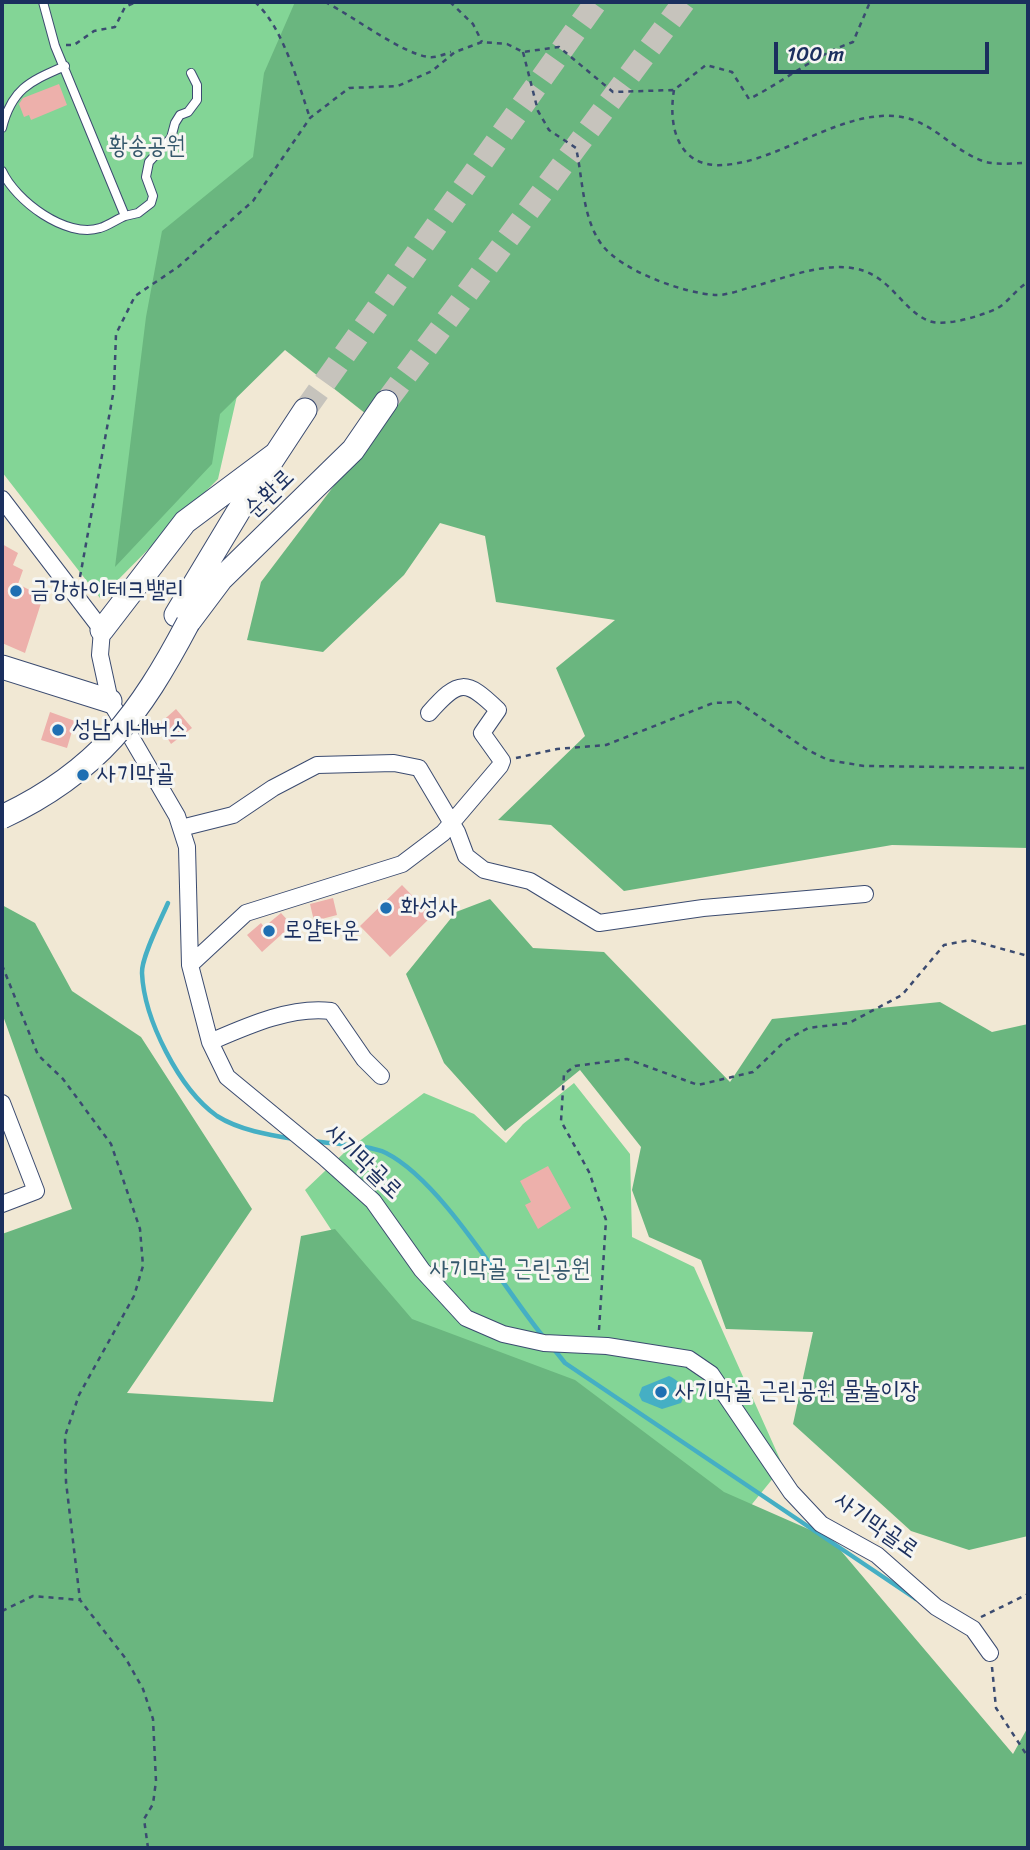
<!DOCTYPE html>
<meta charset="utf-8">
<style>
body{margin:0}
#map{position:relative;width:1030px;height:1850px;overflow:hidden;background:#f1e8d4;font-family:Sriracha,sans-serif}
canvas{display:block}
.frame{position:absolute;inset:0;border:4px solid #1b2f5e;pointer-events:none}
.scale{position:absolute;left:774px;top:42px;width:215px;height:32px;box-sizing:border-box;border:4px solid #1b2f5e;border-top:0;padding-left:9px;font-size:21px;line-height:24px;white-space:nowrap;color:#1b2f5e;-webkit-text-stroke:5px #f6f6f2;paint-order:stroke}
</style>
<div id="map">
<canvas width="1030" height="1850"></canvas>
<div class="frame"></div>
<div class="scale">100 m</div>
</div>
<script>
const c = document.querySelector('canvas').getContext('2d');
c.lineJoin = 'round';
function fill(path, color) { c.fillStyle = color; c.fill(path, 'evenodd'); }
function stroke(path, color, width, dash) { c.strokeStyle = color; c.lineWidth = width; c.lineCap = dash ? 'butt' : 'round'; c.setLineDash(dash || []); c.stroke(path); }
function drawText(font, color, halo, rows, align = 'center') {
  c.font = font + ' Sriracha,"Poor Story",sans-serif'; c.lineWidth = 6; c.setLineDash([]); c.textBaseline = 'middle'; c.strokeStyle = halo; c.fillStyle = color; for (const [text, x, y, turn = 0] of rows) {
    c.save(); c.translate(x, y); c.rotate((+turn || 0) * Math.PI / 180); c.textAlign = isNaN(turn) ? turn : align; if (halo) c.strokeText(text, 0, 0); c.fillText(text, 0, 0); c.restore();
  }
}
fill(new Path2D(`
 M2 2H327L218 479 100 598 2 472Z
 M574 1083 630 1154 632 1237 694 1267 783 1466 735 1525 428 1377 305 1190 346 1151 424 1093 474 1114 506 1143 523 1124Z`), '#83d596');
fill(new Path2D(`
 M295 2H1028V848L892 845 624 891 551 825 498 820 585 736 556 668 615 620 496 602 485 536 440 523 404 575 323 652 247 640 261 582 380 425 285 350 220 414 212 464 115 567 146 317 162 231 253 157 264 73Z
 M490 899 533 948 604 952 730 1082 772 1019 940 1002 992 1032 1028 1024V1536L969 1550 911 1531 793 1424 813 1332 726 1329 701 1260 649 1237 632 1190 641 1147 580 1070 505 1131 444 1063 406 974 456 912Z
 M2 905 35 923 72 991 141 1037 252 1209 127 1393 273 1402 301 1236 335 1229 412 1319 575 1380 724 1492 831 1539 1013 1754 1028 1727V1848H2V1234L72 1209 2 1013Z`), '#6ab67f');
fill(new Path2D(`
 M669 1376C681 1381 687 1392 681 1403L662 1409 642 1401 639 1395 642 1387Z`), '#45afc4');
stroke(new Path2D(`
 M168 903C161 919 141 958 142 973 144 1019 179 1089 217 1116 239 1130 269 1135 294 1139
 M313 1141C332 1144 370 1145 386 1153 442 1181 503 1288 545 1339
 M553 1348 565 1363 916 1599`), '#45afc4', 4.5);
fill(new Path2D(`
 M59 84 67 105 31 120 29 115 24 117 19 104 23 98Z
 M2 544 18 553 13 565 23 570 18 584 43 597 25 653 2 643Z
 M176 709 192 728 171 744 159 724Z
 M50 712 75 721 67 748 41 740Z
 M402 885 432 916 390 957 360 926Z
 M333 898 337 915 314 921 310 904Z
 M281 913 292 925 262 952 247 935 261 923 264 927Z
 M548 1166 571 1208 538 1229 525 1205 531 1202 520 1181Z`), '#edb0ab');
stroke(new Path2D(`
 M386 402 684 2
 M305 410 596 2`), '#c6c3bc', 23, [23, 11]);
const lane = new Path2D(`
 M43 2 55 46 125 216 138 213 151 203 153 196 146 177 149 162 171 138 175 123 180 115 188 112 197 100V85L191 73
 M2 128C12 88 31 81 65 66
 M2 171C15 200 66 239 100 228 108 226 117 219 125 216`);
const street = new Path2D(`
 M2 499 102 630 100 655 110 701 177 816 187 847 190 965 210 1042 227 1077 324 1157 373 1201 422 1270 466 1318 503 1334 544 1343 607 1346 689 1359 711 1374 791 1492 821 1524 877 1555 936 1607 973 1629 990 1653
 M181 828 233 815 273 788 317 765 394 763 419 768 457 832 466 856 484 870 530 881 599 923 703 908 865 894
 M190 965 246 913 402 864 443 833 500 766 502 761 482 733 498 710C466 679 459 679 429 713
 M210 1042C247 1026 291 1006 331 1011L364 1059 381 1076
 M2 1103 36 1191 2 1204`);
const secondary = new Path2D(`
 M176 615 238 512 305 410
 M188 623 221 579 353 450 386 402
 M102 630 185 522 276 454
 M2 667 110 701`);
stroke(lane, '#3b4b70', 10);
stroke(street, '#3b4b70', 18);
stroke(secondary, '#3b4b70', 25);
stroke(new Path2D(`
 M255 2C283 27 298 83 310 118
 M325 2C353 16 402 54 429 57 436 58 445 54 451 52
 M450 2 473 24 482 42
 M66 45H74L94 31 115 27 125 7 136 2
 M523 52 538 111 549 130 576 148C583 179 582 218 602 245 622 271 685 294 717 295 727 295 738 291 748 288 780 280 818 263 852 268 890 273 901 310 929 321 946 327 980 316 996 309 1008 303 1016 289 1028 282
 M674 90C668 125 677 168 723 165 781 162 843 107 902 117 934 122 955 153 986 162 999 165 1015 163 1028 163
 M80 577 114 389 116 334 135 296 178 267 253 201 310 118 349 88 398 86 432 71 455 52 482 42 507 44 523 52 559 47 613 92 674 90 706 65 732 72 749 99C785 81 815 55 853 42L870 2
 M516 758 557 749 606 745 713 703 738 702 806 749 828 760 864 766 1028 768
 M2 965 38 1055 63 1079 111 1144 140 1229 143 1266 134 1296 79 1395 65 1436 66 1482 80 1600 126 1659 143 1689 153 1719 156 1781 153 1804 144 1819 148 1848
 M599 1330 606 1220 589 1172 561 1121 564 1074 575 1066 627 1059 698 1085 753 1072 785 1041 808 1028 849 1023 902 995 944 945 970 940 1028 956
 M2 1611 33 1596 80 1600
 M981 1617 1028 1594
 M992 1667 996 1708 1028 1757`), '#3b4b70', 2.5, [5, 5]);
stroke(lane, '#fff', 8);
stroke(street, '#fff', 16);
stroke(secondary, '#fff', 23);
const secondaryBridge = new Path2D(`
 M2 817C98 772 140 714 188 623`);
stroke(secondaryBridge, '#3b4b70', 25, []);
stroke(secondaryBridge, '#fff', 23);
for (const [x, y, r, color] of [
 [16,591,7,"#1f6fb2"],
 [58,730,7,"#1f6fb2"],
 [83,775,7,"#1f6fb2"],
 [386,908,7,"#1f6fb2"],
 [269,931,7,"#1f6fb2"],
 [661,1392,7,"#1f6fb2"]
]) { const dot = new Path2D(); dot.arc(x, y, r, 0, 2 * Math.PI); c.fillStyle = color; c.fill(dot); stroke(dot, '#f6f6f2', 2.5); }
drawText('24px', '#35586c', '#f6f6f2', [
 ["황송공원",147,147],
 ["사기막골 근린공원",510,1270]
]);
drawText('24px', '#1b2f5e', '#f6f6f2', [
 ["순환로",270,494,-44],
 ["사기막골로",363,1162,44],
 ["사기막골로",876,1526,35]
]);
drawText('24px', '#1b2f5e', '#f6f6f2', [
 ["금강하이테크밸리",30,591],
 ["성남시내버스",72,730],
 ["사기막골",97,775],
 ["화성사",400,908],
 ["로얄타운",283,931],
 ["사기막골 근린공원 물놀이장",675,1392]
], 'left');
</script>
